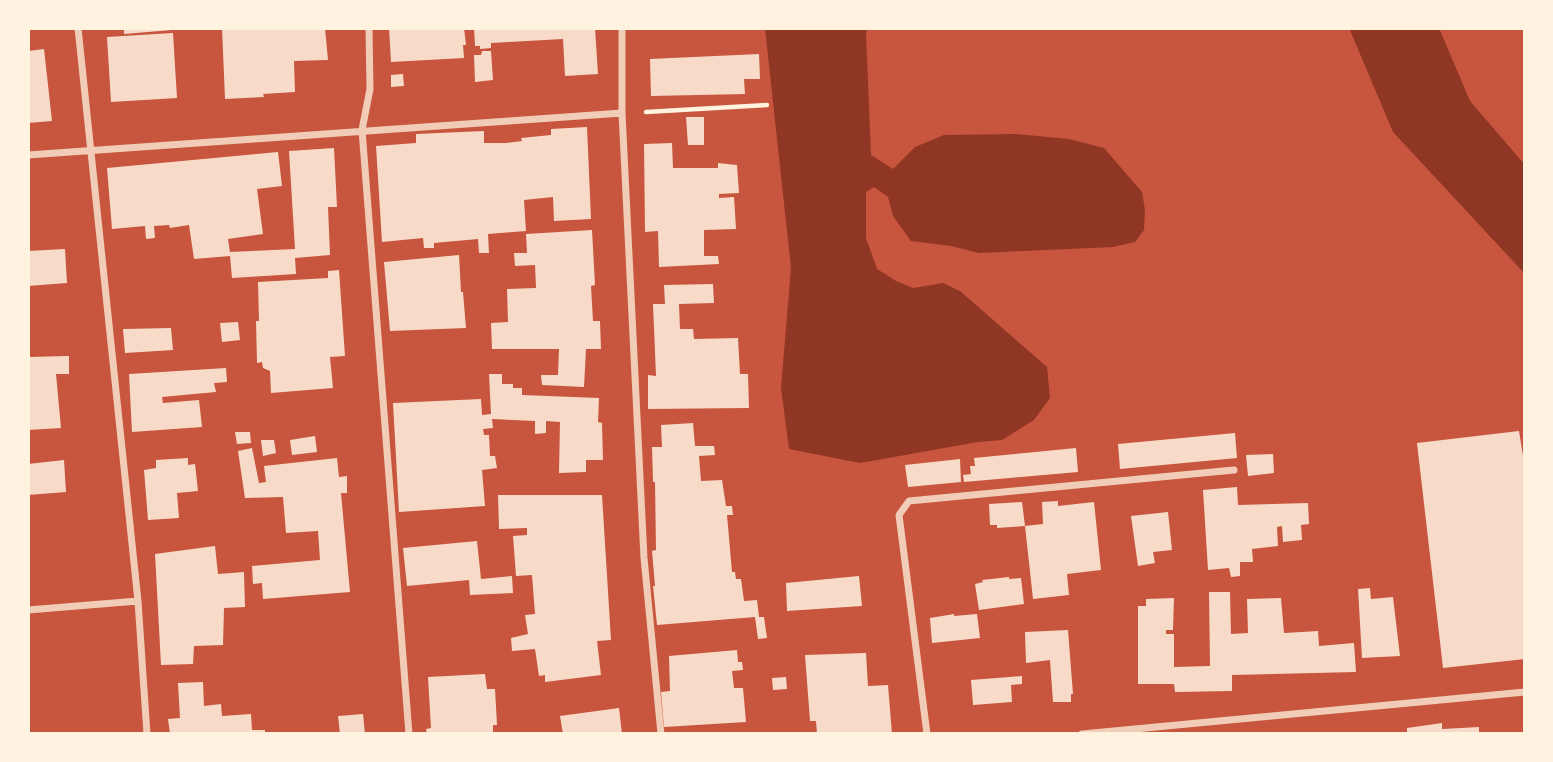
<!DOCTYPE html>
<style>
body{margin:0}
#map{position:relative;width:1553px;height:762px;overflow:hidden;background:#c8553d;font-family:Montserrat,sans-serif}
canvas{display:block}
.frame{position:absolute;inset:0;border:30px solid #fff3e0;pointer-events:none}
</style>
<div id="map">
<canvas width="1553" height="762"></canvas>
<div class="frame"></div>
</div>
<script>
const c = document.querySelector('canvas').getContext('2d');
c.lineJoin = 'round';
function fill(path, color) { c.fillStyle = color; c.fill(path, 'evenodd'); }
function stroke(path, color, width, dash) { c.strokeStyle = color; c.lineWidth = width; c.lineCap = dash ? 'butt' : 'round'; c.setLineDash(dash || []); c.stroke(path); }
fill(new Path2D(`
 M765 28H868L866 33 871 155 893 169 915 147 944 135 1016 134 1069 139 1104 148 1142 192 1145 210 1144 230 1135 242 1113 247 979 253 951 246 911 241 893 216 888 197 874 187 866 192V238L877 269 896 281 913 288 943 283 960 291 1047 367 1050 398 1034 420 1002 440 978 442 860 463 789 449 781 388 791 268Z
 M1349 28H1439L1470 101 1525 165V274L1393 132Z`), '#8f3625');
fill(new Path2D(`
 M124 28H172V30L124 34Z
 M222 28H325L328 60 294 61 295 92 263 94 264 97 225 99Z
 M389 28H464L466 45H463L464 58 391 62Z
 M474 28H595L598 74 565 76 563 39 491 43V48L480 49V46H475Z
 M173 33 177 98 111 102 107 37Z
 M44 49 52 121 28 123V51Z
 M482 51H491L493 80 475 82 474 55H481Z
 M759 54 760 79H744L745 94 651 96 650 59Z
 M403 74 404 86 391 87V75Z
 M686 117H704V145H688Z
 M587 127 591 219 554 221 553 197 524 200 526 231 488 234 489 253H479L478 239 434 243V248H424L423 238 382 242 376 146 416 143V134L484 131V143H506L522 141 521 138 551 135V129Z
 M672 143 673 168H718V163L737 165 739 193 719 194V198L734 197 736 229 704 230V256H718L719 264 659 267 658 231 645 232 644 144Z
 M334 148 337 207H328L330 255 295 258 296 274 232 278 230 256 194 259 189 225 170 228 169 225 154 226 155 238 146 239 145 226 112 229 107 168 278 152 282 186 257 189 263 234 228 239 230 252 295 249 289 151Z
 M592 230 595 285 591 286 593 321H600L601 349H586L584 387 542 385 541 375H558L559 349H492L491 323 508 322 507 289 536 288 535 265 515 266 514 253H527L526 234Z
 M65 249 67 283 28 286V251Z
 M459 255 461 292H463L466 328 390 331 384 262Z
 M339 270 345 356 330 357 333 388 271 393 270 371 263 368 262 362 257 363 256 321H259L258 282 328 278V271Z
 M713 284 714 303 679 304 680 329H693L694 339 738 338 740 374H748L749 408 648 409V375L656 376 653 304H665L664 285Z
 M238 322 240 340 222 342 220 323Z
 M171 328 173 350 125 353 123 329Z
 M69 356V374H56L61 428 28 430V357Z
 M226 368 227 382 214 383 216 392 162 397 163 403 199 400 202 427 132 432 129 374Z
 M489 374H502V384H513V388H522V395L599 398 598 422 602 423 603 460H586V472L559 473 560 422 546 421V433L535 434V421L492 419 493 428 483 429 484 435H489L490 456H495L497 468 482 470 485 506 399 512 393 403 481 399 482 415 491 414Z
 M693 423 695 446H714L715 455 699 456 701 481 722 480 726 506H732L733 515H727L732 572H735L736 579H741L744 601 757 600 759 617H764L767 638 758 639 755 617 657 625 653 586H655L652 551 656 550 655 482H653L652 447H662L661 425Z
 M1519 431 1525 468V659L1443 668 1417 443Z
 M235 432H250L251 443 237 444Z
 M1235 433 1237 458 1120 469 1118 444Z
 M315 436 317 452 292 455 290 440Z
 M261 440H274L276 453 263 456Z
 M252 448 259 483 266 482 264 466 337 458 339 477 347 476V493H341L350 592 263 599 262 583 253 584 252 566 320 560 318 531 286 533 283 497 245 498 238 451Z
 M1076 448 1078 472 964 482 963 475 971 474 970 466H975L974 458Z
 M1273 454 1274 473 1248 476 1246 455Z
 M188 458V465L195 464 198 491 177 493 179 518 148 520 144 470 156 468V460Z
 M960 459 961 482 908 487 905 465Z
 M64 460 66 492 28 495V464Z
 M1237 487 1238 505 1308 503 1309 524 1301 525 1302 540 1283 542 1282 526 1277 527 1278 546 1252 549 1253 562H1240V576L1231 577 1229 568 1208 570 1203 490Z
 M498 495H602L611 640 597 641 601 675 545 682V675L539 676 535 649 512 651 511 638 528 634 525 615 535 614 532 575 516 576 513 536 527 535V528L499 529Z
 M1058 501V506L1094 502 1101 570 1067 574 1069 595 1033 599 1025 526 1043 524 1042 502Z
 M1022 502 1025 526 997 528V525H990L989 504Z
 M1168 512 1172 550 1153 552 1155 563 1138 566 1131 516Z
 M477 541 481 579 512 576 513 593 470 595 469 580 407 586 403 548Z
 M215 546 218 574 244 572 245 607 224 608 223 645 194 646 193 664 161 665 155 554Z
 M859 576 862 606 787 611 786 583Z
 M1009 577V579L1021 578 1024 604 979 610 975 584 983 582 982 580Z
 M1370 588 1371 599 1393 597 1400 656 1362 658 1358 589Z
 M1209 592H1230L1231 634 1248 633 1247 599 1281 598 1284 633 1318 631 1319 646 1354 643 1356 672 1232 675V691L1175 692 1174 684H1138V606H1146V599L1174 598 1173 630H1166V634H1174V667L1210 666Z
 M954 614V616L977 614 980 638 932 643 930 618Z
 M1068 630 1073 694H1071V702H1053L1050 660 1026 663 1025 632Z
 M737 650 738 662H742L743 670 732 671 734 688H743L746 722 664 727 661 692 670 691 669 656Z
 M866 653 868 686 888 685 892 734H817L816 721H810L805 655Z
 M485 674 487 689H495L497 725H493V734H427L426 729 431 728 428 677Z
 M1022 676V684L1011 685 1012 702 973 705 971 680Z
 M786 677 787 689 773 690 772 678Z
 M203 682 204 706 221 704 222 716 251 714 252 730H265V734H170L168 719 180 718 178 683Z
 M619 708 622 734H563L560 716Z
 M363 714 365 734H340L338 716Z
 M1442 723V729L1479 727V734H1407V728Z`), '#f7dbc8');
stroke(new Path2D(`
 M646 112 767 105`), '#fff3e0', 4.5);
stroke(new Path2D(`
 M78 28 138 601 147 734
 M369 28 370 89 362 130 409 734
 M622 28V113L644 558 661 734
 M28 155 622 113
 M28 610 138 601
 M927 734 899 515 909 501 1234 470
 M1082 734 1525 692`), '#f1ccb7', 7);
</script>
